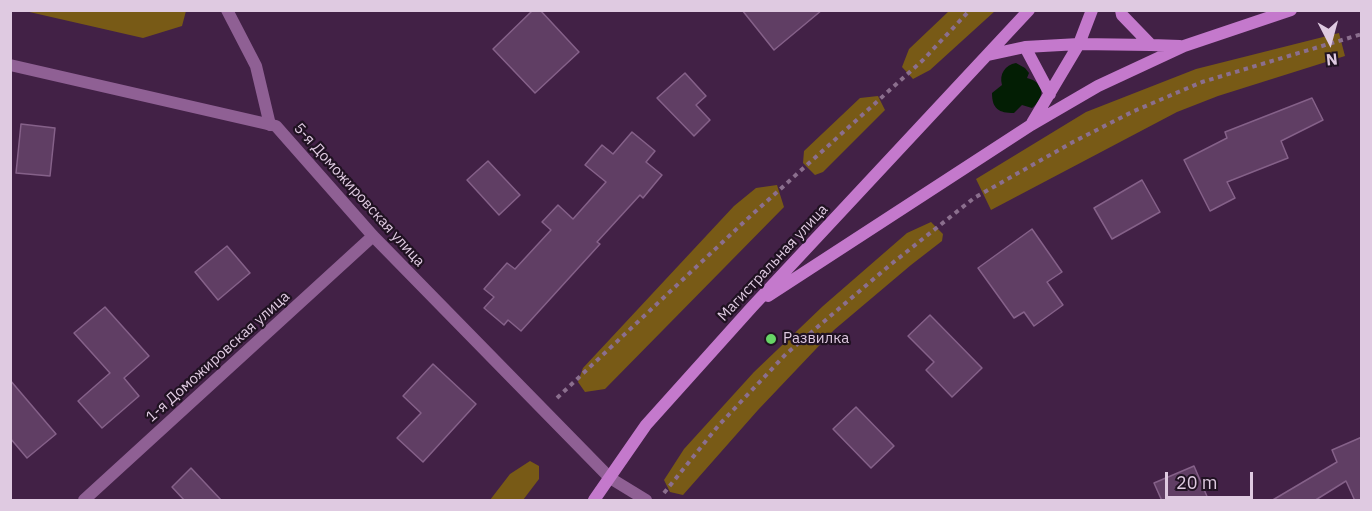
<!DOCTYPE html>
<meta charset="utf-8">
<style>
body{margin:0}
#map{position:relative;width:1372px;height:511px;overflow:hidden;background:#422146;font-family:"IBM Plex Sans",sans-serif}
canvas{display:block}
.frame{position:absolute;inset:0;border:12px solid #dfcae1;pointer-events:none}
.north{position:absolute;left:1300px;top:12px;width:60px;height:60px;-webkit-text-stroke:4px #201222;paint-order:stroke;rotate:174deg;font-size:16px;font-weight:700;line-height:24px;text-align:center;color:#dfcae1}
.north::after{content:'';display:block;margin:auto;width:21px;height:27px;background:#dfcae1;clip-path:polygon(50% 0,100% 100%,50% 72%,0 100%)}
.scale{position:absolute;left:1165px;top:472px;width:88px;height:27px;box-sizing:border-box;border:3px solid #dfcae1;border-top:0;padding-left:8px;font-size:18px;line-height:21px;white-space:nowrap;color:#dfcae1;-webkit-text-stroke:4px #201222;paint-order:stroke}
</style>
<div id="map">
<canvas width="1372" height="511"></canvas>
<div class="frame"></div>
<div class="north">N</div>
<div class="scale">20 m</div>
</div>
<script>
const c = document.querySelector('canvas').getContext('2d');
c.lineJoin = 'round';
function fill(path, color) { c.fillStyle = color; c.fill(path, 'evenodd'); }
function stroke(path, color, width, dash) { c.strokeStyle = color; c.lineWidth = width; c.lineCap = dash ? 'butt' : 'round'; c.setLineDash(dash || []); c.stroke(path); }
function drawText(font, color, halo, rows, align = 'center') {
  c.font = font + ' "IBM Plex Sans",sans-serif'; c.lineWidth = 4.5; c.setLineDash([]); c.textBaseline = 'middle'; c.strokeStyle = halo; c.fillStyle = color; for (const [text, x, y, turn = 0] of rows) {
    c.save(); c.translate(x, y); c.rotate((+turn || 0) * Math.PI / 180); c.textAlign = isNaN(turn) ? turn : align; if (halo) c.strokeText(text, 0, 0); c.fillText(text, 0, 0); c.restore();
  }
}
fill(new Path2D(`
 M25 11 186 10V11L182 26 143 38Z
 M949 11H995L930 70 913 79 902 67 909 49Z
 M1339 33 1345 56 1218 96 1177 112 991 210 976 179 1086 112 1196 69Z
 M878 96 885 110 823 172 815 175 803 163 804 151 860 98Z
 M777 185 784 207 605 389 585 392 578 382 583 368 734 206 756 188Z
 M931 222 943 234 942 241 911 265 834 330 758 410 683 495 670 492 664 480 684 449 754 372 823 306 907 233Z
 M530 461 539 466V479L523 500H490L510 474Z`), '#785a16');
fill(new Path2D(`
 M1016 63 1025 68 1029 73 1027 78C1045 82 1045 98 1032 108L1022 105 1014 113C999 113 992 109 992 93L1002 85C999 74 1005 65 1016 63Z`), '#031e04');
const building = new Path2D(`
 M533 10H540L579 52 535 93 493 49Z
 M742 10H822L774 50Z
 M685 73 706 96 696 105 710 120 694 136 657 98Z
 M1312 98 1323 120 1281 141 1288 158 1227 182 1235 198 1210 211 1184 160 1227 138 1225 132Z
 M21 124 55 128 50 176 16 173Z
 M632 132 655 151 646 162 662 175 643 198 640 195 597 242 600 244 521 331 508 320 504 325 484 308 494 297 484 289 507 263 515 269 551 230 542 222 558 205 573 219 606 182 585 165 602 145 613 154Z
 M488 161 520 195 499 215 467 180Z
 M1142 180 1160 212 1112 239 1094 208Z
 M1032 229 1062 272 1047 282 1063 305 1034 326 1024 312 1014 318 978 268Z
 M227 246 250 273 218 300 195 272Z
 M105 307 149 356 124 378 139 396 102 428 78 401 110 373 74 333Z
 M930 315 982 368 952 397 926 370 934 362 908 336Z
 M433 364 476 404 423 462 397 438 421 413 403 396Z
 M10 380 56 434 27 458 10 438Z
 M856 407 894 446 871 468 833 429Z
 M1362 437V501H1355L1346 481 1314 501H1271L1337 462 1332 450Z
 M1194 466 1209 501H1162L1154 483Z
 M191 468 222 501H185L172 487Z`);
fill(building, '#603e64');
stroke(building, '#856189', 1.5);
stroke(new Path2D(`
 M557 398 745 221 923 60 970 10
 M664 493 718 426 786 354 890 265 974 198 1073 142 1134 111 1202 82 1362 34`), '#8b6f8e', 4, [4.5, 4.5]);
stroke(new Path2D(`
 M227 10 256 66 270 125`), '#8f6094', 12);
stroke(new Path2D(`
 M10 65 276 126 373 236 610 478 646 500
 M84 500 373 236`), '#8f6094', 12);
stroke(new Path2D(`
 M1121 10 1122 15 1151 45 1180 46
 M1025 47 1079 44 1151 45
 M988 55 1025 47 1050 94
 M1032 123 1079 44 1092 10
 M768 296 1031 125 1098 86 1184 46 1291 10
 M594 500 646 425 752 307 1029 10`), '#c479cc', 12);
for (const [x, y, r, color] of [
 [771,339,6,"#67d466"]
]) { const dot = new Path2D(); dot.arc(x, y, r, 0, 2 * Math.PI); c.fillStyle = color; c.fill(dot); stroke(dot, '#201222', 2); }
drawText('15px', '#dfcae1', '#201222', [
 ["5-я Доможировская улица",359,195,48],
 ["Магистральная улица",773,263,-47],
 ["1-я Доможировская улица",218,357,-42]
]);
drawText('15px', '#dfcae1', '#201222', [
 ["Развилка",783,339]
], 'left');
</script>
